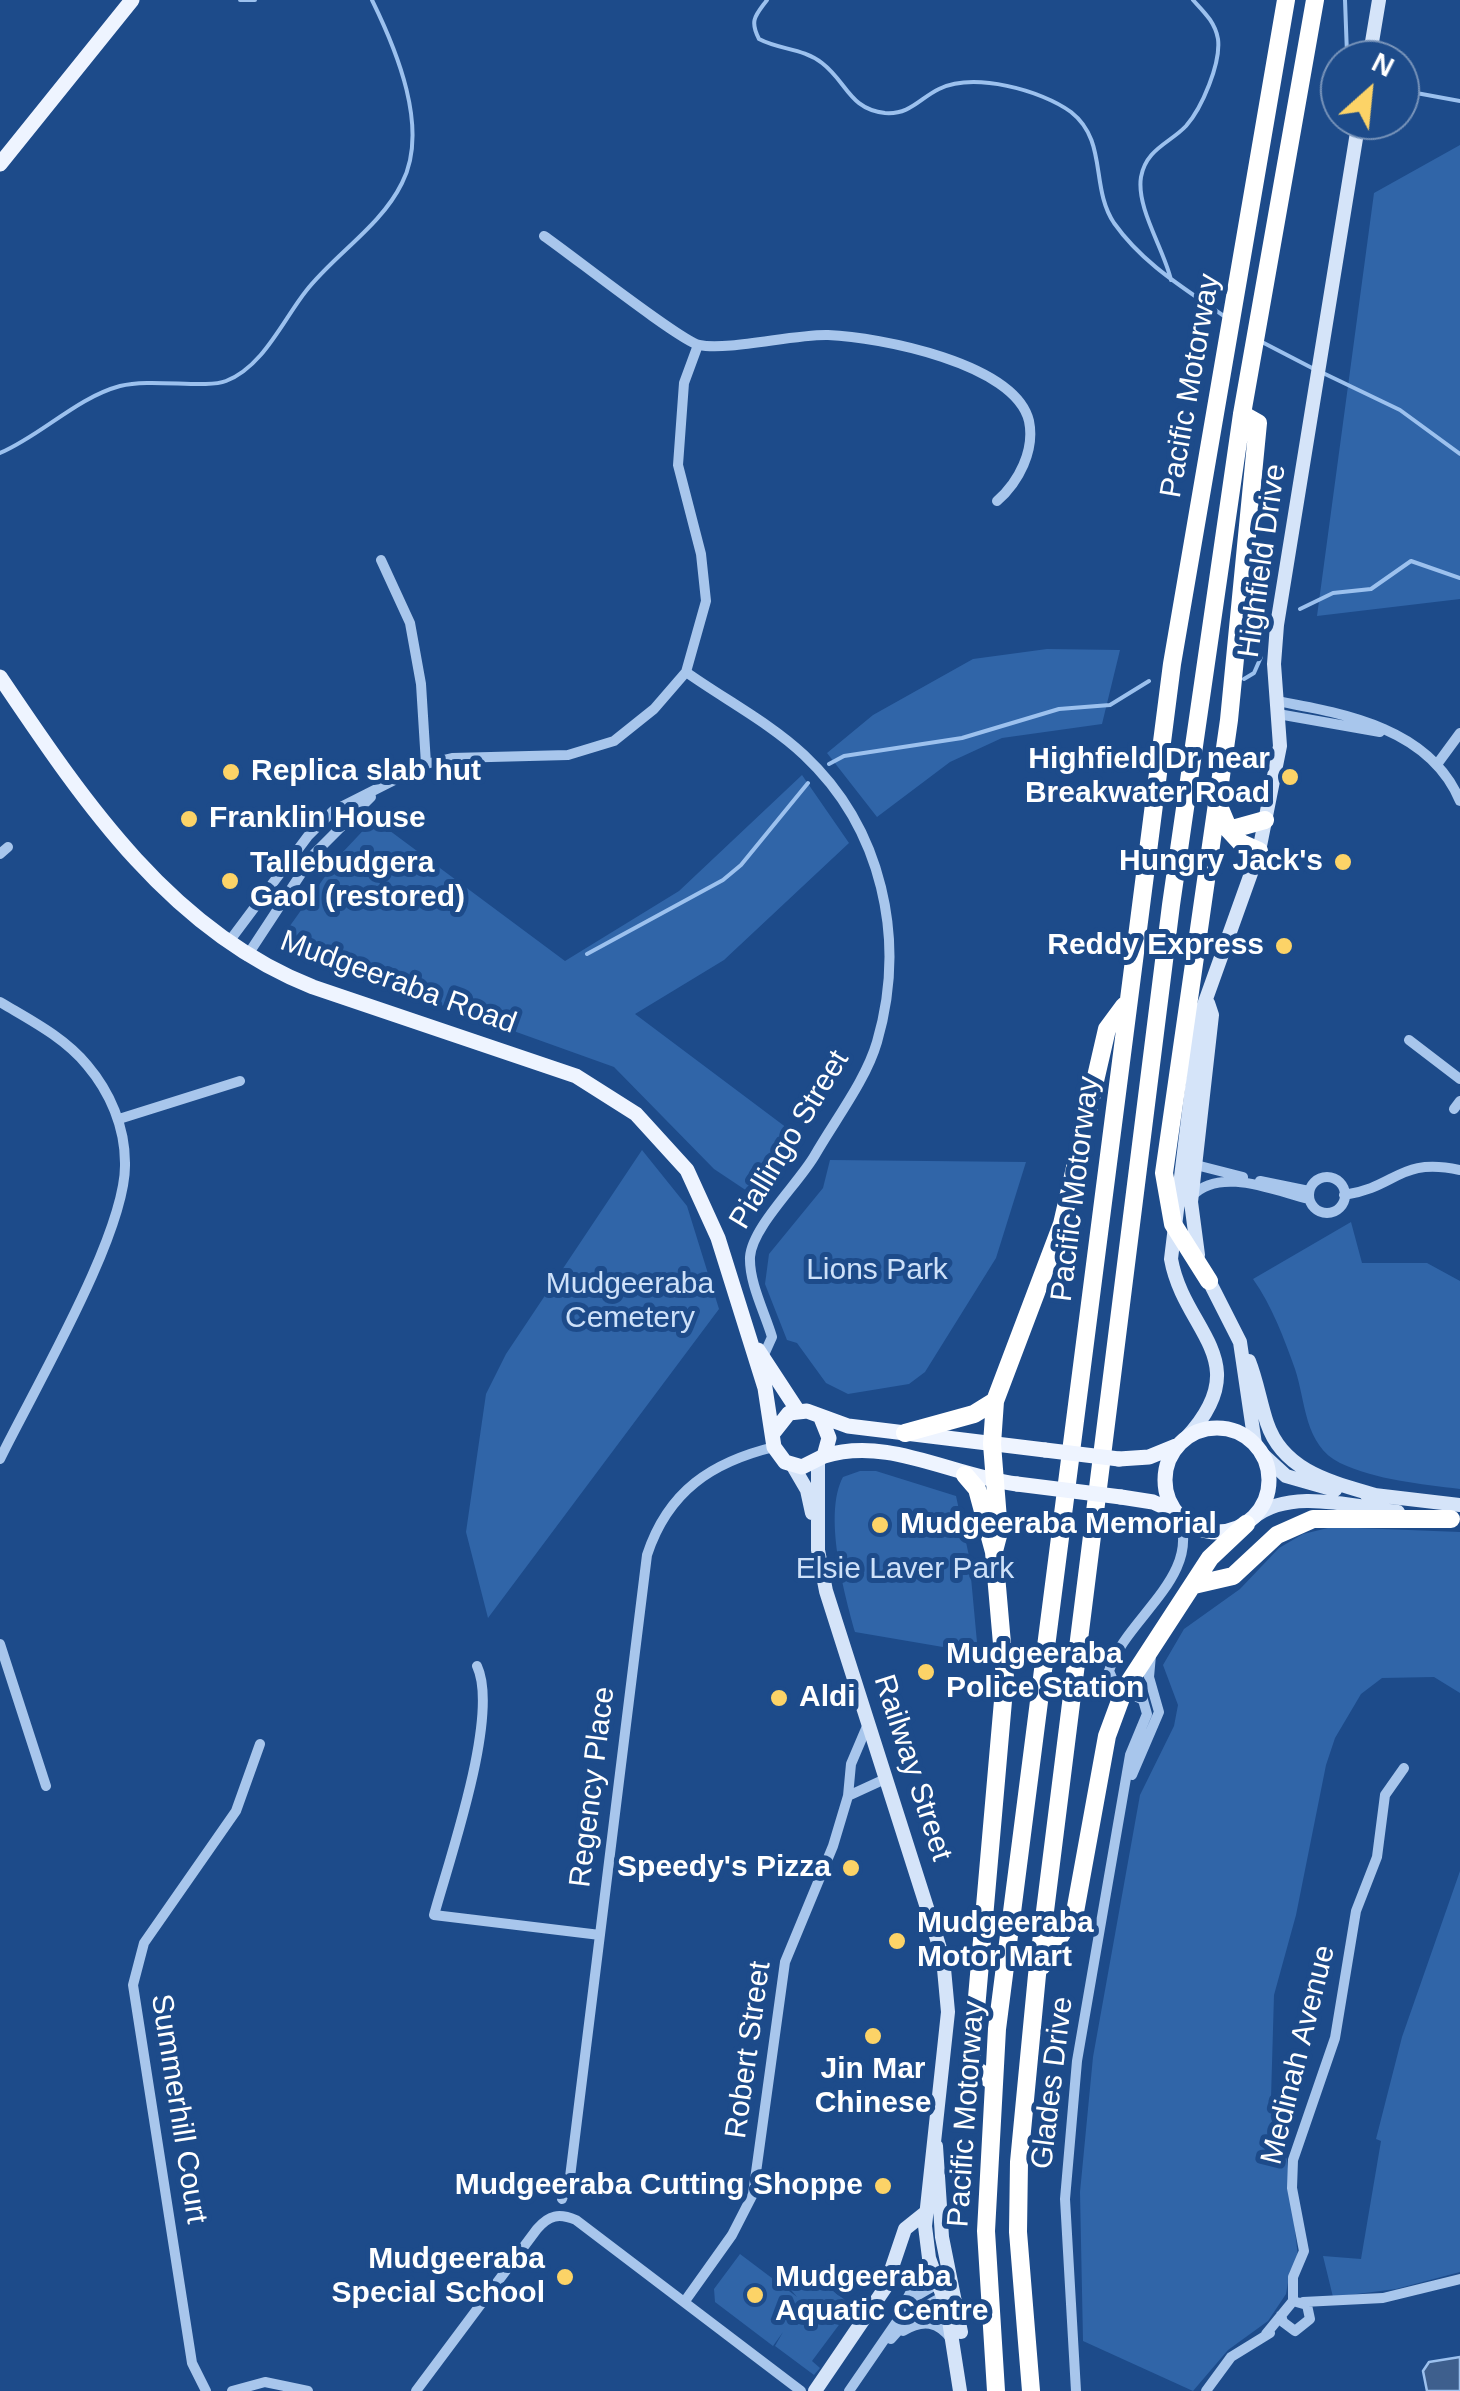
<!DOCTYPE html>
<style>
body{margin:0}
#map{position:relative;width:1460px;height:2391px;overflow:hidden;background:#1d4b8a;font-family:Helvetica,sans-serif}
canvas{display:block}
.north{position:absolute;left:1320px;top:40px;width:100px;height:100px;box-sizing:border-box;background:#1d4b8a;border:2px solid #7793b9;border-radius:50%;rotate:27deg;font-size:28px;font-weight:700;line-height:40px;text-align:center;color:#fff}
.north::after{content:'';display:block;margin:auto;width:35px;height:45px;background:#fcd367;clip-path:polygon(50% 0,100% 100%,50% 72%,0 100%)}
</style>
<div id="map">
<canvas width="1460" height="2391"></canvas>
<div class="north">N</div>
</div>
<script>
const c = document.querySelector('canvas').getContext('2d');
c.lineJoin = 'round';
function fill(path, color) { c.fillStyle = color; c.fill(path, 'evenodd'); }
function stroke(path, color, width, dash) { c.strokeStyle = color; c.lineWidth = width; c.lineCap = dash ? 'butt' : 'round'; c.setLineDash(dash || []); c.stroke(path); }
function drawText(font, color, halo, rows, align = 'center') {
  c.font = font + ' Helvetica,sans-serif'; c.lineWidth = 10; c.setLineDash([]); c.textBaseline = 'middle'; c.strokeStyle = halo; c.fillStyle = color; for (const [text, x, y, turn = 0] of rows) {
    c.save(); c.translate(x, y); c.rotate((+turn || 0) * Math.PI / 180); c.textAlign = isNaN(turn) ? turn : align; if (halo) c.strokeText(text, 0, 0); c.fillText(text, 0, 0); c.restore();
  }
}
fill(new Path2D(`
 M1460 145V599L1317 616 1374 193Z
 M1047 649 1120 650 1102 724 1002 738 950 762 877 817 827 753 873 715 973 659Z
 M802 775 849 843 724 960 635 1014 803 1140 772 1183 750 1193 714 1169 614 1067 310 958 287 930 341 854 374 819 565 961 679 891Z
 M642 1150 687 1206 719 1309 488 1618 466 1532 486 1394 506 1354Z
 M830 1160 1026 1162 996 1258 925 1372 909 1384 848 1394 826 1383 797 1343 787 1340 765 1284 769 1254 823 1188Z
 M1351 1222 1362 1263H1427L1460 1281V1489C1421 1484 1376 1480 1340 1463 1304 1445 1306 1402 1295 1369 1284 1338 1272 1306 1253 1279Z
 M860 1471H876L956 1496 969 1556 978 1653 855 1632C844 1593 823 1514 843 1477Z
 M1332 1527 1460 1532V1693L1434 1677 1382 1678 1361 1694 1335 1738 1326 1765 1296 1915 1274 1995 1271 2098 1287 2160 1298 2257 1290 2271 1286 2294 1268 2321 1228 2350 1193 2391 1083 2341 1080 2192 1093 2057 1140 1795 1174 1726 1178 1705 1163 1665 1184 1629 1240 1589 1279 1548 1303 1534Z
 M1460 1871V2272L1396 2289 1333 2297 1323 2256 1361 2259 1381 2141 1376 2139 1402 2037Z
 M740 2254 797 2297 791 2290 805 2270 853 2306 812 2361 820 2368 814 2375 775 2346 783 2332 773 2346 715 2302 714 2289Z`), '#3065a8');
const water = new Path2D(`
 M1460 2357V2391H1427L1423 2371 1429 2362Z`);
fill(water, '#3e5f8d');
stroke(water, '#9cc1ee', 2.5);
stroke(new Path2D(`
 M240 0H255
 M767 0C756 15 749 20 759 39 780 50 803 48 822 63 847 82 849 109 885 113 910 115 920 98 939 89 974 72 1041 90 1071 112 1108 141 1090 187 1114 223 1143 264 1184 288 1224 316
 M1345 0 1347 54 1353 60
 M1400 90 1460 101
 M1171 280C1164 249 1136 208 1141 177 1146 149 1170 143 1186 126 1202 108 1221 63 1218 39 1215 22 1204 12 1193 0
 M1260 341 1314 369
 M1323 373 1400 410 1460 454
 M0 453C42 435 76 398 120 386 151 378 206 389 226 381 263 367 283 320 306 291 335 254 381 226 402 183 430 129 396 49 372 0
 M1300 609 1333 593 1371 589 1411 561 1460 578
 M1244 679 1254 673 1261 657
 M829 764 844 756 962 738 1059 709 1110 705 1149 681
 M587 954 723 880 741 865 808 783`), '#9cc1ee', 4);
stroke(new Path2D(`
 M544 236C569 253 680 341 699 345 728 351 794 334 828 335 879 337 1015 363 1029 421 1035 450 1019 482 997 501
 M381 560 410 623 421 684 426 764
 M686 672C724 699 770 723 804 755 882 828 907 939 877 1042 866 1080 835 1120 815 1155 799 1183 752 1227 750 1257 749 1283 765 1313 772 1337L763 1357
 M1277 701C1347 714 1430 729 1460 801
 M1278 714 1380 732
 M1438 763 1460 733
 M0 854 8 847
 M228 943 308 836 333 811 426 764 452 758 568 755 614 741 654 709 686 672 706 601 701 554 678 465 684 383 698 345
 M247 956 314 854 371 797
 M0 1002C30 1020 64 1037 87 1065 110 1092 125 1127 125 1163 127 1232 33 1391 0 1459
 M1409 1040 1460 1079
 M1454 1109 1460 1101
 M119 1119 240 1081
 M1196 1165 1243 1177
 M1309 1195a18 18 0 1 1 36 0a18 18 0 1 1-36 0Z
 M1260 1181 1309 1191
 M1344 1195C1398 1187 1398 1157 1460 1170
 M1192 1196C1220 1166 1275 1191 1309 1199
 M0 1644 46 1786
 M477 1666C500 1715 449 1860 434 1915L600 1935
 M1132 1775 1159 1712 1149 1677 1151 1655
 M848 1796 885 1779
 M562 2199 570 2177 647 1555C668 1491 712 1462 774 1447
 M908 2297 928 2259
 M685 2301 732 2235 753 2194 785 1962 833 1846 848 1796 851 1764 868 1724
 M1293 2301V2277L1304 2251 1292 2188 1293 2160 1335 2038 1356 1911 1377 1857 1385 1795 1404 1768
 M1303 2302 1383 2298 1460 2279
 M903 2331C923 2319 938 2321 952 2340
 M1266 2334 1293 2301 1307 2305 1310 2319 1295 2331 1283 2322 1281 2315
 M891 2339 915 2312 944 2296
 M206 2391 192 2363 133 1985 144 1943 236 1811 260 1744
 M232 2391 265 2382 308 2391
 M416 2391 537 2229C549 2215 559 2213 576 2220L801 2391
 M849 2391 913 2298 939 2283
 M1076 2391 1065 2199 1077 2061 1130 1755 1147 1714 1143 1700 1115 1685 1109 1671C1125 1618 1204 1576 1178 1515
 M1206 2391 1231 2357 1270 2333`), '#a8c6ec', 10);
stroke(new Path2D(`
 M1369 60 1379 0
 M1198 1255 1191 1202 1212 1015 1208 1003
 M1206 1275 1240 1342 1255 1444
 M1249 1361C1257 1381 1260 1402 1267 1423 1283 1471 1331 1482 1375 1495
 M1186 1438C1258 1360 1184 1332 1171 1259L1201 1013 1259 851 1280 746 1274 664 1277 625 1359 120
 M1261 1453 1286 1476 1335 1490
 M818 1461V1550L826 1591 943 1958 948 2012 925 2226 929 2258 947 2308 960 2391
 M793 1466 807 1490 812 1513
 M1366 1494 1460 1505
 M1253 1518C1290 1487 1353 1507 1398 1512
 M936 2146 942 2237 961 2332
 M815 2391 885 2288 905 2229 925 2213`), '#d5e4f9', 14);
stroke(new Path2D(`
 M0 164 132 0
 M0 677C83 800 170 931 313 987L576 1076 636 1114 687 1170 718 1238 765 1388 774 1447 785 1462 802 1467 824 1456 829 1438 821 1418
 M758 1350 798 1411
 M1165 1480a52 52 0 1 1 104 0a52 52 0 1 1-104 0Z
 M774 1432 789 1413 807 1411 848 1426 1045 1450
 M824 1456C889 1436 951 1476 1017 1484
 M1119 1459 1149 1457 1176 1446
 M1121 1497 1153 1502 1175 1512`), '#eef4ff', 15);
stroke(new Path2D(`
 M1216 799 1229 830 1265 820
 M1229 830 1241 843 1259 851
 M1209 1281 1173 1224 1164 1173 1229 720 1258 423 1242 414
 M905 1433 974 1414 995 1401
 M965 1475 977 1489 994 1552 1005 1678 971 2066 992 2081
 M994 1551 999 1532 992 1444 995 1401 1062 1224 1107 1029 1124 1006
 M1194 1585 1233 1576 1277 1535 1313 1519H1451
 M1042 1966 1075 1912 1107 1736 1124 1690 1210 1558 1246 1524
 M996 2391 986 2231 997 2029 1172 664 1286 0
 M1031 2391 1018 2232 1019 2162 1037 1975 1171 905 1242 414 1315 0`), '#fff', 18);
stroke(new Path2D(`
 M1045 1450 1119 1459
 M1017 1484 1121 1497`), '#eef4ff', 15);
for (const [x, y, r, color] of [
 [231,772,10,"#fcd367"],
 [1290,777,10,"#fcd367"],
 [189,819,10,"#fcd367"],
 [1343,862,10,"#fcd367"],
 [230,881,10,"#fcd367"],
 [1284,946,10,"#fcd367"],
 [880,1525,10,"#fcd367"],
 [926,1672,10,"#fcd367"],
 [779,1698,10,"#fcd367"],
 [851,1868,10,"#fcd367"],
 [897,1941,10,"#fcd367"],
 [873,2036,10,"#fcd367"],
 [883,2186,10,"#fcd367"],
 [565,2277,10,"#fcd367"],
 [755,2295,10,"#fcd367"]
]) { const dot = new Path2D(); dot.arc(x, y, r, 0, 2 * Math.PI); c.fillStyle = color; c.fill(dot); stroke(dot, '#1d4b8a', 4); }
drawText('30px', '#fff', '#1d4b8a', [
 ["Pacific Motorway",1191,386,-80],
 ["Highfield Drive",1263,561,-82],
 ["Mudgeeraba Road",398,983,20],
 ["Piallingo Street",790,1140,-59],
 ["Pacific Motorway",1076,1189,-83],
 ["Railway Street",912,1768,72],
 ["Regency Place",593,1787,-83],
 ["Robert Street",749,2050,-82],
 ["Medinah Avenue",1299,2055,-76],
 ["Glades Drive",1053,2083,-83],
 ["Summerhill Court",178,2109,81],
 ["Pacific Motorway",967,2114,-86]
]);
drawText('bold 30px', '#fff', '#1d4b8a', [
 ["Highfield Dr near",1270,760,"right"],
 ["Breakwater Road",1270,794,"right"],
 ["Replica slab hut",251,772],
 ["Franklin House",209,819],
 ["Hungry Jack's",1323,862,"right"],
 ["Tallebudgera",250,864],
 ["Gaol (restored)",250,898],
 ["Reddy Express",1264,946,"right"],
 ["Mudgeeraba Memorial",900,1525],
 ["Mudgeeraba",946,1655],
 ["Police Station",946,1689],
 ["Aldi",799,1698],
 ["Speedy's Pizza",831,1868,"right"],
 ["Mudgeeraba",917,1924],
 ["Motor Mart",917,1958],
 ["Jin Mar",873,2070,"center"],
 ["Chinese",873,2104,"center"],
 ["Mudgeeraba Cutting Shoppe",863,2186,"right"],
 ["Mudgeeraba",545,2260,"right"],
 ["Special School",545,2294,"right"],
 ["Mudgeeraba",775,2278],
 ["Aquatic Centre",775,2312]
], 'left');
drawText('30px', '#cee1f9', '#1d4b8a', [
 ["Lions Park",877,1271],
 ["Mudgeeraba",630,1285],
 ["Cemetery",630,1319],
 ["Elsie Laver Park",905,1570]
]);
</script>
